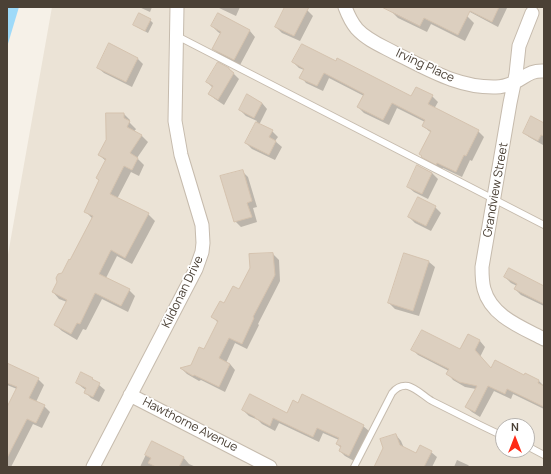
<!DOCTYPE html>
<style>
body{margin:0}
#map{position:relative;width:551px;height:474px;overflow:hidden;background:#f6f1e8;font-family:Manrope,sans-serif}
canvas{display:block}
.frame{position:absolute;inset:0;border:8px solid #4b4136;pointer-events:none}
.north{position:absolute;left:495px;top:418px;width:40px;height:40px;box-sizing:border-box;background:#fff;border:1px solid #b7b3af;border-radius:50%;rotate:0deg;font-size:11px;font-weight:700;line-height:16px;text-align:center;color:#4b4136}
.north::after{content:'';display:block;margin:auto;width:14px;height:18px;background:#ff2916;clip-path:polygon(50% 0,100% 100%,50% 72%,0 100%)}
</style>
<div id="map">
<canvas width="551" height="474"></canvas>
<div class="frame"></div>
<div class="north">N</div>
</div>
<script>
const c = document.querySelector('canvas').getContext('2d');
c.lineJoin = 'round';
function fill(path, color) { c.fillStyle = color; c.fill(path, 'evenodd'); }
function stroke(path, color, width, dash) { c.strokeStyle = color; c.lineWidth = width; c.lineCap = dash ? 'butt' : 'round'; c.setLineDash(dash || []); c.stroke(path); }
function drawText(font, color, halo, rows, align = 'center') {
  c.font = font + ' Manrope,sans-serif'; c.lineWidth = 3.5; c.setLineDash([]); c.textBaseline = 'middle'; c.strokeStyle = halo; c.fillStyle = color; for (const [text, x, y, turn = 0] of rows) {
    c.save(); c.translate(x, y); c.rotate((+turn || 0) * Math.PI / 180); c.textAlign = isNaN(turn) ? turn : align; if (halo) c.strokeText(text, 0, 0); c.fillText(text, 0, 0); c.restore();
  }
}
fill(new Path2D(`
 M52 7H544V467H7V260ZM503 426H527V450H503Z`), '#ebe3d6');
fill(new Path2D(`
 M7 7H19L7 47Z`), '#9edaf9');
fill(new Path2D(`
 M139 7H152L150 12Z
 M217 7H240L236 16Z
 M286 7H300L307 10 313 16 300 41 282 33 276 27Z
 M393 7H425L467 16 474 23 465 41 431 24 427 32 398 18 391 11Z
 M464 7H505L507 8 498 27 470 12Z
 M219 14 250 31 255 37 240 65 219 54 213 49 221 34 218 32 212 26Z
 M139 15 150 20 153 23 148 33 137 27 134 24Z
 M110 45 138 59 143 64 132 87 104 73 98 68Z
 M293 62 411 98 432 96 438 102 434 109 478 131 484 137 472 161 470 160 462 177 443 168 442 169 428 162 422 156 432 133 429 131 423 126 425 122 397 108 389 125 364 113 358 107 364 96 329 78 323 91 306 83 301 77 304 70 299 68Z
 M229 69 239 79 224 105 215 99 209 94 213 88 207 82Z
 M262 103 267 109 259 125 272 131 278 137 275 141 282 147 275 160 252 149 246 143 257 121 246 116 240 110Z
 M124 114 130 120V123L136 129 134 132 141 135 148 142 137 158 144 165 139 176 131 172 117 199 148 214 155 221 132 264 117 256 106 278 129 290 135 296 128 312 102 299 86 330 83 329 77 340 62 331 55 325 67 302 59 299 53 292 70 261 92 218 85 211 100 180 106 161 99 155Z
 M544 124V143L543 145 529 137 524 133Z
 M418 166 432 173 438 179 428 199 414 192 408 187Z
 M242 171 248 177 257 207 253 208 257 222 241 227 235 221Z
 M435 207 441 213 431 231 415 223 409 217Z
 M273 254 279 260 280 281 258 324 259 325 247 349 235 343 226 363 230 364 235 370 225 392 201 380 199 381 187 374 182 369 192 365 205 351 218 323 213 317 224 304 239 291 251 268 250 255Z
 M405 254 429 262 435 267 419 316 395 309 389 303Z
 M505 277 544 287V306L521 295 515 289 517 286 511 283Z
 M468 335 480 341 485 347 480 357 491 369 525 376 526 374 539 381 544 386V409L513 394 511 399 494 391 480 417 472 412 466 407 476 389 465 387 453 380 448 374 449 371 418 355 413 350H460Z
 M7 364 38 379 44 385 36 402 44 406 50 412 42 428 33 424 11 467H7V409L17 389 7 385Z
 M92 379 105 390 99 402 91 398 85 392 86 390 83 388 77 383Z
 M243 410 288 414 363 426 369 431 354 461 345 456 340 451 341 448 337 444 339 440 323 433 319 442 279 423 275 431 262 424 258 420 249 416Z
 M396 435 401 441 404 448 416 455 431 452 437 457 432 467H377Z
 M152 442 183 457 189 464 196 467H140Z
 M457 460 468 465 470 467H454Z`), '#0003');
const building = new Path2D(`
 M285 7H309L294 36 275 27Z
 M382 7H499L492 22 470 11 458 35 424 18 420 26Z
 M139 13 151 19 145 31 133 25Z
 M218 13 250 30 234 60 212 49 221 32 211 26Z
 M109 43 138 58 126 82 97 68Z
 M302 44 336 61 337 58 411 96 416 87 433 95 428 104 479 130 466 156 464 155 456 172 437 163 436 165 421 157 422 156 419 154 431 131 422 126 425 120 392 103 383 120 357 107 364 94 324 73 317 86 299 78 304 69 292 62Z
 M218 62 229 68V69L234 73 218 100 208 94 213 86 206 82Z
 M247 94 262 103 254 118 239 110Z
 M106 113H124V118L130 121 127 127 142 135 130 153 138 158 132 170 124 166 110 194 149 213 125 258 111 250 99 274 130 289 121 306 95 293 80 324 77 323 71 334 54 325 67 300 52 292 57 282 56 278 58 274 62 273 69 259 70 260 93 216 84 212 99 180 96 178 106 159 98 155 106 140Z
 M531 116 544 123V136L541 135 538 141 523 133Z
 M256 122 273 130 269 137 276 141 269 155 245 143Z
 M417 165 432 173 422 194 407 187Z
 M243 170 252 201 247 203 252 217 234 222 220 176Z
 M418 197 436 206 426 226 408 217Z
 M273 253 275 275 253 317 254 318 242 344 229 338 219 358 230 364 219 387 194 375 193 376 180 368 191 365 199 347 204 349 218 321 211 317 220 301 224 303 233 286 239 289 250 268 249 254Z
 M404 253 429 261 413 311 388 303Z
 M509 268 544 286V304L514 289 517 284 504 277Z
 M422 330 460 349 468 334 480 340 475 350 491 368 495 360 524 375 525 373 539 380 538 383 544 386V407L507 389 505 394 488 386 475 412 465 407 477 386 459 382 446 374 449 369 411 350Z
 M7 363 39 378 29 398 45 405 36 423 27 419 7 458V407L17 387 7 383Z
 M81 372 93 378 92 379 100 383 93 397 84 393 86 388 76 383Z
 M250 394 287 413 293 400 298 403 302 394 364 425 349 456 339 451 341 446 336 444 339 438 317 428 313 437 273 418 270 426 255 418V417L242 410Z
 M396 434 400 445 416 453 420 445 432 451 424 467H374L383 448 380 439Z
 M152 441 184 457 179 467H156L148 463 151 458 145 455Z`);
fill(building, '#dccfbf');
stroke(building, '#d5c3af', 1);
const service = new Path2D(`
 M177 36 544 225
 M527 446 544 455
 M354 467 392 393C396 388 401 385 408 386 416 388 425 397 432 401 456 413 479 425 503 436`);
const minor = new Path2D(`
 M345 7C348 15 351 22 357 29 367 40 382 46 395 53 428 69 458 88 496 87 502 87 508 85 513 83 525 78 529 70 544 71
 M532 13 519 46 516 74 510 103 482 267C482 274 482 282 484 289 491 316 521 327 544 339
 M130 395 270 467
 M93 467 196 269 202 252 203 243 202 225 181 155 175 121 177 7`);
stroke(service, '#c6bbad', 8);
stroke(minor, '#c6bbad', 15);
stroke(service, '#fff', 6);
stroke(minor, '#fff', 13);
drawText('12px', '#4b4136', '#fff', [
 ["Irving Place",425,66,25],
 ["Grandview Street",496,190,-80],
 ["Kildonan Drive",183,292,-64],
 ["Hawthorne Avenue",190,425,27]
]);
</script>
